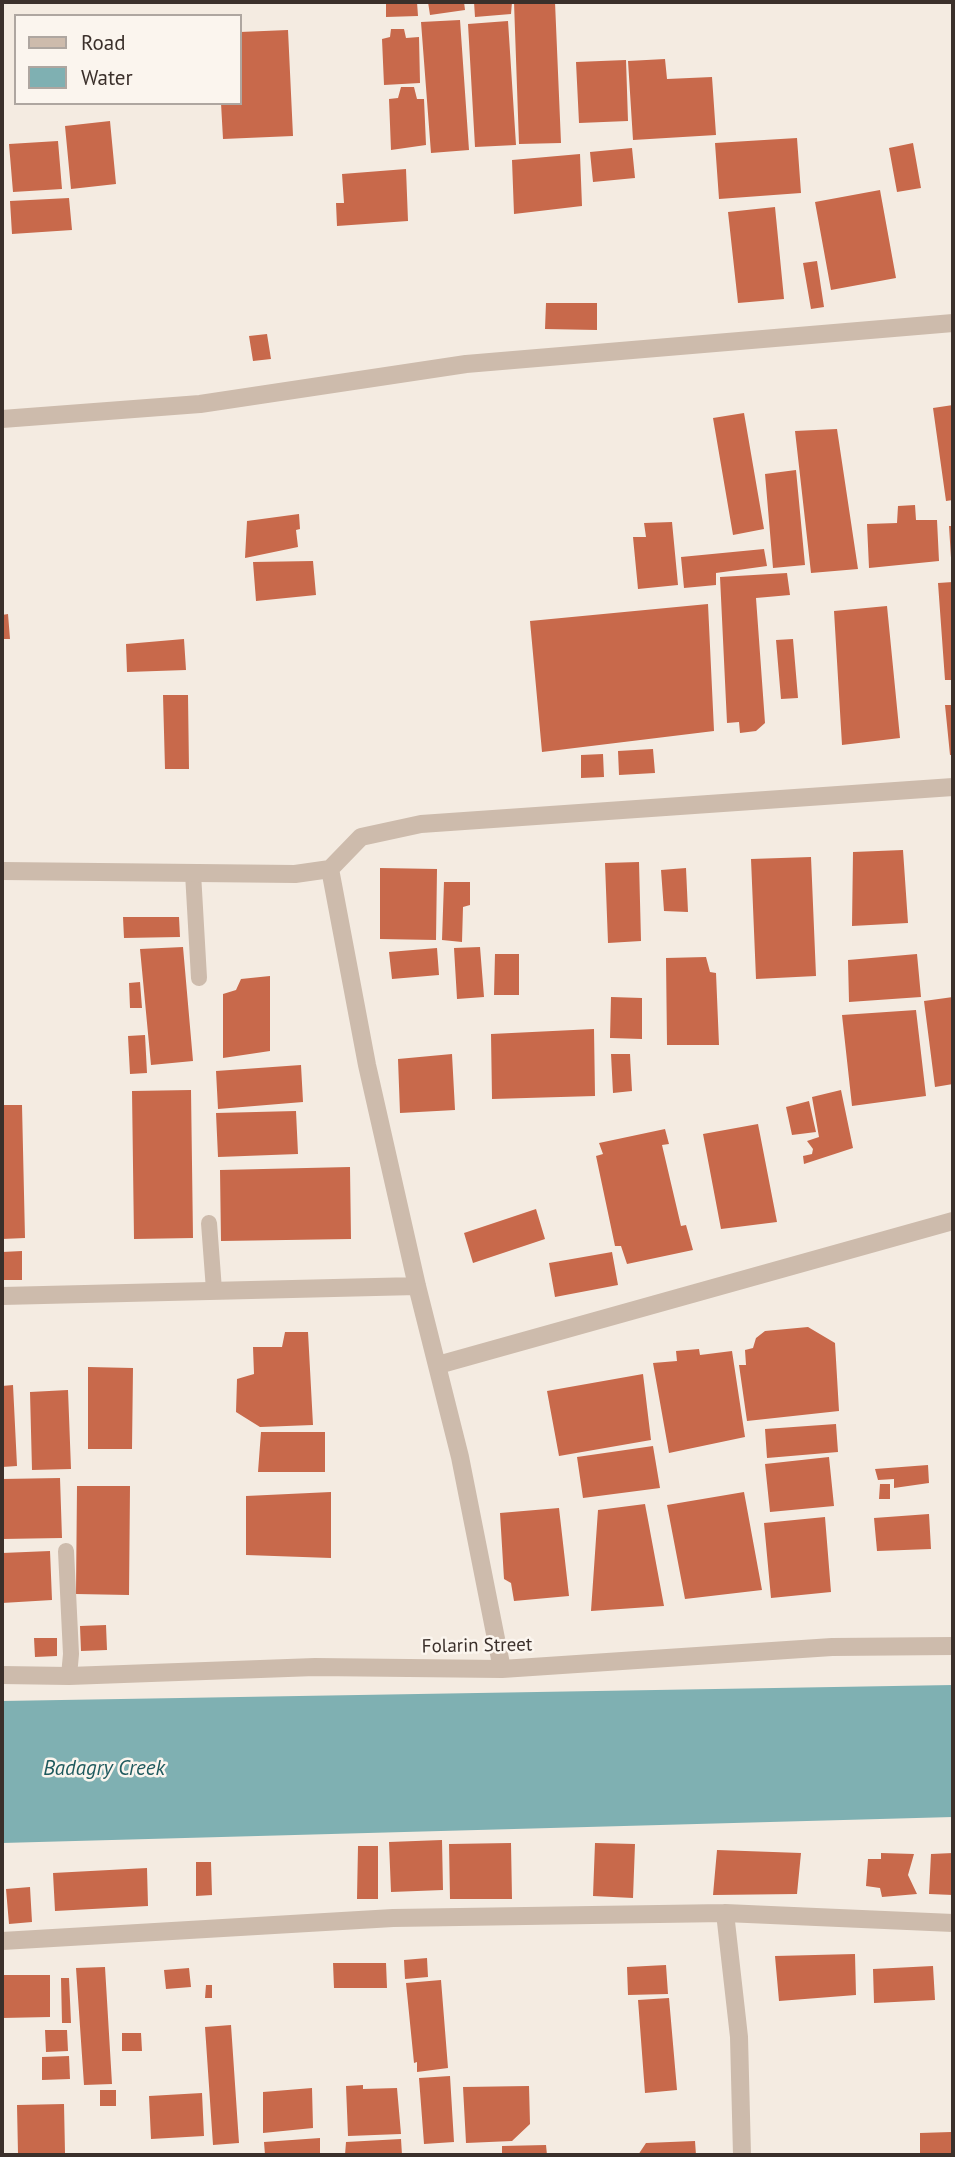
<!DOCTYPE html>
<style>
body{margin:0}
#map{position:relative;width:955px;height:2157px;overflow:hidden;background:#f4ebe1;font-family:"PT Sans",sans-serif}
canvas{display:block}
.frame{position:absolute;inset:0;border:4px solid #3b302b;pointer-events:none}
.legend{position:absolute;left:14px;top:14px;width:228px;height:91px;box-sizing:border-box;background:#fbf5ee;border:2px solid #aea6a0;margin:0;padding:9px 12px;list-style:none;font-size:21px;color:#3b302b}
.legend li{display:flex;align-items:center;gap:14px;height:35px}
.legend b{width:35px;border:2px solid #aea6a0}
</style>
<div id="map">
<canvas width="955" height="2157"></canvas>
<div class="frame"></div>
<ul class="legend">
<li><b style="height:9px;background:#cdbbac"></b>Road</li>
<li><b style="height:19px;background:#7fb0b2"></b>Water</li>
</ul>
</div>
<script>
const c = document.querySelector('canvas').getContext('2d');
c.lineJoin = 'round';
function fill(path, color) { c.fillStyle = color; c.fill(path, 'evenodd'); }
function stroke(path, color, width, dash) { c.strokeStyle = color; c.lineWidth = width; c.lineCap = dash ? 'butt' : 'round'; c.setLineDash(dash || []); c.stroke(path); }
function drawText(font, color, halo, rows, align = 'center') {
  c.font = font + ' "PT Sans",sans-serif'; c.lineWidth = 5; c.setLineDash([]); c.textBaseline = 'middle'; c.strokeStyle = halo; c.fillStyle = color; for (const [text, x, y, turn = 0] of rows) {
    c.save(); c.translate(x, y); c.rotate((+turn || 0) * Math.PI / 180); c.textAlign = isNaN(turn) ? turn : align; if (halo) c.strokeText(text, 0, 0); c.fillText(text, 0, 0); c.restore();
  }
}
fill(new Path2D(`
 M953 1685V1817L2 1843V1701Z`), '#7fb0b2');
fill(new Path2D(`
 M386 2H417L418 16 386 17Z
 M428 2H464L465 10 430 15Z
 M474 2H512L511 14 475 17Z
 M514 2H555L561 143 519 144Z
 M460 20 469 150 431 153 421 22Z
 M508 21 516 145 475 147 468 24Z
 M391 29H404L406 38 419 37 420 83 384 85 382 39 390 37Z
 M288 30 293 136 223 139 221 103H240V32Z
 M665 59 667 79 712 77 716 135 633 140 628 61Z
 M626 60 628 121 579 123 576 62Z
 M401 87H414L417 99H424L426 145 391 150 389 99 398 98Z
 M110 121 116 184 71 189 65 126Z
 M797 138 801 193 719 199 715 143Z
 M58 141 62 189 13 192 9 144Z
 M913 143 921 188 897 192 889 148Z
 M632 148 635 178 593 182 590 152Z
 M580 154 582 206 514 214 512 160Z
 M406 169 408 221 337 226 336 203H344L342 174Z
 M880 190 896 278 831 290 815 202Z
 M69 198 72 230 12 234 10 201Z
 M775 207 784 299 738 303 728 212Z
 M817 261 824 307 811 309 803 263Z
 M546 303H597V330L545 329Z
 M267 334 271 359 253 361 249 336Z
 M953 405V500L946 501 933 408Z
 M744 413 764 529 733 535 713 418Z
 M837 429 858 569 811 573 795 431Z
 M796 470 805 565 773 568 765 474Z
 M915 505 916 520H937L939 561 869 568 867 524 897 523 898 506Z
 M299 514 300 529 296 530 298 547 245 558 247 521Z
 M672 522 678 585 638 589 633 537H646L644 523Z
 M949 526H953V557L951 558Z
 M764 549 767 566 716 573V585L684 588 681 557Z
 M313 561 316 595 256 601 253 562Z
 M787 573 790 595 756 598 765 723 756 731 740 733 739 722 727 723 720 577Z
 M953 582V680H945L938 583Z
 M708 604 714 731 542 752 530 621Z
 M887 606 900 738 842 745 834 611Z
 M8 614 10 639H2V615Z
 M184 639 186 670 127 672 126 644Z
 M793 639 798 698 781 699 776 640Z
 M163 695H188L189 769H165Z
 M945 705H953V755H950Z
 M653 749 655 773 619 775 618 751Z
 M603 754 604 777 581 778V755Z
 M903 850 908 923 852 926 853 852Z
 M811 857 816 976 756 979 751 859Z
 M639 862 641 941 608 943 605 863Z
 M380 868 437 869 436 940 380 939Z
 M686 868 688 912 664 911 661 870Z
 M444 882H470V905L463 907 462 942 442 940Z
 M123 917H179L180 937 124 938Z
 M183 947 193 1061 151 1065 140 949Z
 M480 947 484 997 457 999 454 948Z
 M437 948 439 975 392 979 389 952Z
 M495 954H519V995H494Z
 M917 954 921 997 849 1002 848 960Z
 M706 957 710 972 716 973 719 1045H667L666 958Z
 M270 976V1051L223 1058V994L236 990 241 979Z
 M140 982 142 1008H130L129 983Z
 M611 997 642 998V1039L610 1038Z
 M953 997V1084L935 1087 924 1001Z
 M916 1010 926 1096 852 1106 842 1015Z
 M594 1029 595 1096 492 1099 491 1034Z
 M145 1035 147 1073 130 1074 128 1036Z
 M452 1054 455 1110 400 1113 398 1059Z
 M611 1054H630L632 1091 613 1093Z
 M301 1065 303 1102 218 1109 216 1071Z
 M191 1090 193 1238 134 1239 132 1091Z
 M841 1090 853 1148 804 1164 803 1156 812 1154 813 1149 807 1141 819 1137 812 1097Z
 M809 1101 816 1132 792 1135 786 1107Z
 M2 1105H22L25 1238 2 1239Z
 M296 1111 298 1154 218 1157 216 1113Z
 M758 1124 777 1222 721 1229 703 1134Z
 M665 1129 669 1144 662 1145 681 1226 686 1225 693 1250 627 1264 621 1246H615L596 1156 603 1154 599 1143Z
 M350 1167 351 1239 221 1241 220 1170Z
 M536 1209 545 1239 473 1263 464 1233Z
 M22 1251V1280H2V1252Z
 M612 1252 618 1285 555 1297 549 1263Z
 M808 1327 835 1343 839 1411 747 1421 739 1365H746L745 1350 753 1348 756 1338 765 1331Z
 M285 1332H308L313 1425 260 1427 236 1412 237 1379 254 1374 253 1347H282Z
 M699 1349 700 1355 732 1351 745 1437 669 1453 653 1363 677 1361 676 1351Z
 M88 1367 133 1368 132 1449H88Z
 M643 1374 651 1440 559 1456 547 1391Z
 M13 1385 17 1466 2 1467V1386Z
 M68 1390 71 1469 32 1470 30 1392Z
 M836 1424 838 1452 767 1458 765 1429Z
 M261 1432H325V1472H258Z
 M653 1446 660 1488 583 1498 577 1457Z
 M829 1457 834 1506 770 1512 765 1464Z
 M928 1465 929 1483 894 1488V1479L878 1480 875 1469Z
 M60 1478 62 1538 2 1539V1479Z
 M880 1484H890V1499H879Z
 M77 1486H130L129 1595 76 1594Z
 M331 1492V1558L246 1555V1496Z
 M744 1492 762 1590 685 1599 667 1505Z
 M645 1504 664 1606 591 1611 598 1510Z
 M559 1508 569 1596 514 1601 511 1583 504 1579 500 1513Z
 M929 1514 931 1549 877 1551 874 1518Z
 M825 1517 831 1592 771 1598 764 1523Z
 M50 1551 52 1600 2 1603V1553Z
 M106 1625 107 1650 81 1651 80 1626Z
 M34 1638H57V1656L35 1657Z
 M442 1840 443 1890 391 1892 389 1842Z
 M511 1843 512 1899H450L449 1844Z
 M595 1843 635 1844 633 1898 593 1896Z
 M358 1846H378V1899H357Z
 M717 1850 801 1853 797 1894 713 1895Z
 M881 1853 914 1854 908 1875 917 1894 882 1897 880 1888 866 1886 868 1859H881Z
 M953 1853V1895L929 1894 931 1854Z
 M196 1862H211L212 1895 196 1896Z
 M147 1868 148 1906 55 1911 53 1873Z
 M30 1887 32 1922 9 1924 6 1889Z
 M855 1954 856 1995 779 2001 775 1956Z
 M427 1958 428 1977 405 1979 404 1960Z
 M333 1963H386L387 1988H334Z
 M666 1965 668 1994 628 1995 627 1967Z
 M933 1966 935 2000 874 2003 873 1969Z
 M105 1967 112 2084 84 2085 76 1968Z
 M189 1968 191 1987 166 1989 164 1970Z
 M2 1975H50V2017L2 2018Z
 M61 1978H69L71 2023H62Z
 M441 1980 448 2068 417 2072V2062L414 2063 406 1983Z
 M206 1985H212V1998H205Z
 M669 1998 677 2090 645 2093 638 2000Z
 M231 2025 239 2143 213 2145 205 2027Z
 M45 2030H67L68 2051 46 2052Z
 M122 2033H141L142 2051H122Z
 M69 2056 70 2079 42 2080V2057Z
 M450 2076 454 2142 424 2144 419 2078Z
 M363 2085V2089L397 2088 401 2134 348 2136 346 2086Z
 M529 2086 530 2124 512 2141 466 2143 463 2087Z
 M312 2088 313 2128 263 2133V2092Z
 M100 2090H116V2106H100Z
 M202 2093 204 2136 151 2139 149 2096Z
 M64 2104 65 2153 18 2154 17 2105Z
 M951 2132 952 2155H920V2133Z
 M320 2138V2155H265L264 2142Z
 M401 2139 402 2155H345L346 2142Z
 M695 2141 696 2155H638L646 2143Z
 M546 2145 547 2155H495V2153H502V2146Z`), '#c8694b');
stroke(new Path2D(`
 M193 873 199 978
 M209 1223 214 1290
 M66 1551 71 1654 69 1676`), '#cdbbac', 16);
stroke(new Path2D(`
 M2 419 200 404 466 364 953 323
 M330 869 367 1065 417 1286 460 1457 502 1669
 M2 871 295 874 330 869 361 837 421 824 953 787
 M2 1296 417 1286
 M438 1365 953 1221
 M2 1675 69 1676 315 1667 502 1669 832 1647 953 1646
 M725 1913 739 2037 742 2155
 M2 1941 393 1918 725 1913 953 1923`), '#cdbbac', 18);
drawText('19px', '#3b302b', '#fbf5ee', [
 ["Folarin Street",477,1646,-1]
]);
drawText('italic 21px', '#1f5a5e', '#fbf5ee', [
 ["Badagry Creek",104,1769]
]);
</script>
